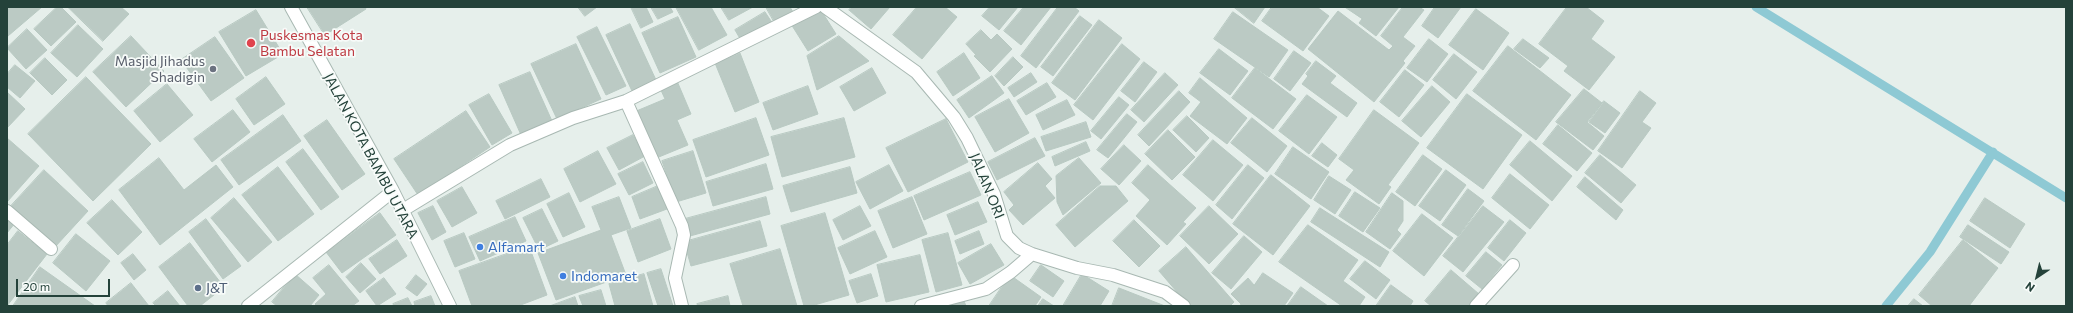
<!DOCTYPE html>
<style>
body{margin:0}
#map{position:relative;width:2073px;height:313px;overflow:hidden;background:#e6efeb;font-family:Commissioner,sans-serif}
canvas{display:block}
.frame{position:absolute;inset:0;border:8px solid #24423a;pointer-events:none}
.north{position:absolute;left:2017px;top:257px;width:40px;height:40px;-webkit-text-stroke:3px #f7fbf9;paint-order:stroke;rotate:215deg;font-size:11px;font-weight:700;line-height:16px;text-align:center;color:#24423a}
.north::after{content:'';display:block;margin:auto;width:14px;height:18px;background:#24423a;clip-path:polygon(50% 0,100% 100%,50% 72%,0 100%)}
.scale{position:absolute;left:16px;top:279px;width:94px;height:18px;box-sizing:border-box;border:2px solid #24423a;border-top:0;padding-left:5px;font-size:12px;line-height:14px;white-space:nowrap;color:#24423a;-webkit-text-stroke:3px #f7fbf9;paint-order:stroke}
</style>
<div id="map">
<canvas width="2073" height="313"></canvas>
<div class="frame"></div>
<div class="north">N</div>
<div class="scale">20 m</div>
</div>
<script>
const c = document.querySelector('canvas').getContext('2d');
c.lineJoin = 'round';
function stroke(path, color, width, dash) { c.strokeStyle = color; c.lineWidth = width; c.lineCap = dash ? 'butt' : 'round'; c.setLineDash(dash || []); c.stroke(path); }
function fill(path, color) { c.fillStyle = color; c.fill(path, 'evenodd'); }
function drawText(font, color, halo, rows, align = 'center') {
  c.font = font + ' Commissioner,sans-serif'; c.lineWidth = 3.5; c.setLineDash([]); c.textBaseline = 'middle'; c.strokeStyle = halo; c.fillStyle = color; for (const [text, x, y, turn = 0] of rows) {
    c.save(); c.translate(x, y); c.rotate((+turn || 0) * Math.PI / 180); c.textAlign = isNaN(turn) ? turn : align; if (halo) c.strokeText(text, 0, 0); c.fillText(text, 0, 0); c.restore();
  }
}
stroke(new Path2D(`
 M1756 7 2066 198
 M1886 306 1930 252 1993 152`), '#8ec9d4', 9);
const building = new Path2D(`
 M7 7H42L8 36Z
 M57 7H61L76 22 51 46 34 29Z
 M68 7H121L129 14 103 41Z
 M307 7H365L366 9 325 35Z
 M578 7H597L585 16Z
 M631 7H646L653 22 641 28Z
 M651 7H670L673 12 658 19Z
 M676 7H711L727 35 699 50Z
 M721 7H753L729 20Z
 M766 7H790L793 12 775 23Z
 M819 7 836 34 808 51 791 24Z
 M852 7H890L871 29 849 10Z
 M917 7H945L957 17 922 59 893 35Z
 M990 7H1018L999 30 982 16Z
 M1024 7H1051L1021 45 1004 31Z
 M1058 7H1074L1079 11 1036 68 1021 56Z
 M1234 7H1265L1254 23Z
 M1272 7H1317L1329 16 1303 51 1262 21Z
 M1345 7H1399L1376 36 1359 23 1362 19Z
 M1403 7H1419L1424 10 1403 37 1415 46 1403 61 1405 63 1374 102 1308 49 1338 11 1389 50 1393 46 1381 36Z
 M1435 7H1461L1438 38 1422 26Z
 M1567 7H1586L1604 21 1591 39 1615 57 1589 90 1564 71 1568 66 1539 44Z
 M1476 9 1509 33 1483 70 1449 45Z
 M256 10 283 54 246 76 219 32Z
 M765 12 773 24 742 42 735 30Z
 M1233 12 1288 50 1269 77 1214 39Z
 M1080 16 1092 25 1053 76 1041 67Z
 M678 17 696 57 660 73 642 33Z
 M1099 20 1122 38 1075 100 1052 83Z
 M630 24 656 80 632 91 606 35Z
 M78 25 103 49 77 77 51 53Z
 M597 27 626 86 606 95 577 37Z
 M27 29 47 50 26 69 7 48Z
 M981 30 991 40 997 34 1012 49 990 72 974 56 976 55 966 44Z
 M131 36 164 71 126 107 93 72Z
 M839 36 869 61 817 90 807 56Z
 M215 37 244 78 211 101 181 60Z
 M1429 39 1448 54 1427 82 1407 68Z
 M1523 39 1549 58 1540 68 1514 49Z
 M576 44 601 99 557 119 531 64Z
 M1122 44 1140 59 1093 120 1074 105Z
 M1508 46 1571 95 1536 140 1473 91Z
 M1219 49 1248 71 1230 95 1200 73Z
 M1294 51 1311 63 1290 91 1274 79Z
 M740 53 759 102 735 112 715 63Z
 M964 53 980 78 953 96 937 72Z
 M1454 54 1477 72 1456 99 1433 80Z
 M1013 57 1023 67 1004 86 995 76Z
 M45 58 67 80 52 95 30 73Z
 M1316 61 1336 76 1330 83 1357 103 1347 117 1302 84 1308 76 1306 74Z
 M1144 62 1157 72 1135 102 1121 91Z
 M15 65 35 81 20 98 7 87V74Z
 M872 68 886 93 854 111 840 87Z
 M1255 68 1296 99 1273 129 1232 98Z
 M1405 70 1424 85 1399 117 1380 102Z
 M530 72 552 121 521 135 499 85Z
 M1031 73 1037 82 1014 97 1008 88Z
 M1165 73 1178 85 1144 122 1131 110Z
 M992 76 1004 93 969 118 957 100Z
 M86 77 151 144 93 201 28 134Z
 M266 77 285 104 254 125 236 99Z
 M1200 78 1247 118 1227 144 1190 116 1201 102 1189 93Z
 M677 81 691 114 677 120 688 145 654 159 634 112 665 99 660 88Z
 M1047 83 1056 97 1026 115 1017 101Z
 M167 84 193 115 160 142 134 111Z
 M808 86 818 114 773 130 763 103Z
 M1432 86 1450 102 1421 137 1402 121Z
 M1584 89 1602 103 1587 122 1604 136 1593 150 1556 122Z
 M1179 91 1190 102 1149 146 1138 135Z
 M1640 91 1656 103 1642 122 1651 128 1622 168 1598 151Z
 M7 92 25 109 7 128Z
 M489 94 512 133 492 145 469 105Z
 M1467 94 1522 135 1483 189 1427 148Z
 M1307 95 1337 117 1309 154 1279 131Z
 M1119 97 1129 105 1101 139 1091 131Z
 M1009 99 1029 133 995 152 975 117Z
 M1067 100 1075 115 1043 130 1036 115Z
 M1604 101 1620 113 1605 133 1589 122Z
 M233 110 250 132 212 162 194 139Z
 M1374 110 1419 143 1388 185 1391 187 1379 204 1346 180 1354 170 1339 159Z
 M466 111 490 147 418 195 394 159Z
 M1127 114 1137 122 1108 158 1097 150Z
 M283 115 301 141 239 185 221 160Z
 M1187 116 1209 138 1196 152 1173 130Z
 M756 118 769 155 706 177 693 140Z
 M844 118 855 157 782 177 771 137Z
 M1252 118 1287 146 1267 172 1231 143Z
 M946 119 968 162 908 192 886 148Z
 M327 120 365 174 342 190 304 136Z
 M1086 122 1091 137 1046 151 1041 137Z
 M1558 125 1592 153 1577 171 1543 144Z
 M1168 130 1195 157 1172 180 1145 154Z
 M633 135 645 156 619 170 607 148Z
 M7 138 39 166 7 202Z
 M1035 138 1045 156 997 180 988 162Z
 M1213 140 1243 165 1213 201 1183 175Z
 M1530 141 1572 176 1552 201 1510 165Z
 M1086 142 1090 151 1055 166 1052 157Z
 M1322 143 1337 155 1328 167 1312 156Z
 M1124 145 1141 161 1119 185 1101 169Z
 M1293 147 1329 172 1311 199 1275 174Z
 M303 149 339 197 321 210 286 162Z
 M598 151 616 184 580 202 564 169Z
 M693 151 706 193 676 202 662 161Z
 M1423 155 1442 169 1415 206 1396 192Z
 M1600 155 1636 185 1621 203 1585 173Z
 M159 158 184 190 216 165 233 187 160 245 119 190Z
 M1079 158 1101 183 1063 215 1057 202 1056 176Z
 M643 162 653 183 629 195 618 174Z
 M1038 163 1052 179 1045 186 1055 198 1023 225 1009 210 1014 205 1004 192Z
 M766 164 773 189 713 206 706 182Z
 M889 165 903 191 870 209 856 182Z
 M1148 165 1196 208 1183 222 1186 224 1167 245 1136 216 1150 200 1132 183Z
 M1248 165 1264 178 1232 219 1216 205Z
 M278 167 314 214 278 241 242 195Z
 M850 167 857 193 791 212 783 186Z
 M44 170 88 211 55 247 11 206Z
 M1446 170 1466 185 1440 221 1419 206Z
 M970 172 981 195 924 220 914 196Z
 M1510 174 1549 205 1530 229 1492 198Z
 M1271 175 1310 206 1273 255 1233 224Z
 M1329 176 1351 190 1335 214 1314 200Z
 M1585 177 1623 210 1616 220 1577 187Z
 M541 179 550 197 505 219 496 201Z
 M658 186 667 209 640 219 632 197Z
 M1100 186H1116L1128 201 1075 247 1056 225Z
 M462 187 477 213 452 227 437 201Z
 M1468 189 1484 201 1458 236 1442 225Z
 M1355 192 1380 208 1363 232 1339 216Z
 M569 193 585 227 563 237 547 204Z
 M1392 193 1403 201V221L1397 230 1401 234 1390 249 1366 232Z
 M619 197 631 228 611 235 626 275 556 300 538 253 601 230 592 207Z
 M766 197 770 214 690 236 685 219Z
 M912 197 927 234 893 248 878 211Z
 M234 198 272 242 248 262 211 218Z
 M1985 198 2025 224 2010 248 1970 221Z
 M112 200 142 232 118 255 87 223Z
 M978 202 987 222 955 235 947 215Z
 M433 206 446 232 432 240 418 213Z
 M860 206 871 226 843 240 833 220Z
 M1209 206 1238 234 1209 264 1180 236Z
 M1483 206 1504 222 1463 272 1443 256Z
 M1320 208 1389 252 1380 267 1311 222Z
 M542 209 558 241 539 250 523 218Z
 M380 213 396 235 342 273 326 252Z
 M825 213 849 295 811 306H804L781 226Z
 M1422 214 1453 238 1424 276 1393 251Z
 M7 217 15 223 7 233Z
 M515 217 526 241 480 261 469 237Z
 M206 219 241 266 223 279 189 232Z
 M660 219 671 249 638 262 627 231Z
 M1134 220 1160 246 1139 267 1113 241Z
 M1510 220 1526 233 1504 261 1488 248Z
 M760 221 767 246 691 266 684 242Z
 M1308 225 1358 260 1343 281 1365 297 1359 306H1342L1279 262Z
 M1968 225 2009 252 2001 264 1960 237Z
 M18 231 47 254 7 306V245Z
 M875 231 887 257 850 274 838 248Z
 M979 231 984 244 960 254 955 241Z
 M464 233 475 259 455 267 444 241Z
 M948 233 962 285 936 292 922 240Z
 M76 234 110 261 86 291 53 263Z
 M1244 236 1262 252 1231 289 1212 273Z
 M397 240 407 256 380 274 369 259Z
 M1963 240 1998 268 1969 306H1932L1919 295Z
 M190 243 224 287 200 306H188L159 267Z
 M991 244 1004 265 970 284 958 263Z
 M529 246 547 295 518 306H472L459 271Z
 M1186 247 1234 302 1230 306H1189L1159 271Z
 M780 249 797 306H743L730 264Z
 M1486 252 1502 265 1482 289 1466 276Z
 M133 254 146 270 134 280 121 263Z
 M920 255 929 292 886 302 877 265Z
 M1365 261 1390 280 1376 299 1350 279Z
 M361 263 376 279 360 293 346 277Z
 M329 265 359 301 352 306H317L315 304 326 294 313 278Z
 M1041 265 1064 281 1053 297 1030 281Z
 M40 267 95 306H13Z
 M661 269 673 306H658L647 273Z
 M1451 270 1479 294 1469 306H1431L1425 301Z
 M1263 273 1293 293 1284 306H1240L1241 304 1231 294 1248 278 1254 285Z
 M295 274 319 295 310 306H277L272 302Z
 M644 274 653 306H615L609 284Z
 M871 274 878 296 857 303 849 281Z
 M1082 274 1109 291 1100 306H1063Z
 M416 275 427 284 417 296 406 288Z
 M1010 275 1041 297 1035 306H989Z
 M384 278 396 294 377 306 366 291Z
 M131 283 149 306H108L106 303Z
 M1391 285 1413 301 1410 306H1376Z
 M1301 287 1328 306 1288 305Z
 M1119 288 1165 306H1112Z
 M601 290 606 306H583L579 296Z
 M168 291 180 306H156L153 303Z
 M431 296 435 306H415L414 302Z
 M728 296 730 306H698L697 304Z
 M575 297 578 306H550Z
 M408 298 412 306H394L393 304Z
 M1043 299 1054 306H1038Z
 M1914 299 1923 306H1908Z
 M964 301 966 306H948Z`);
fill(building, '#bbcac4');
stroke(building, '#b8c9c2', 1);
const minor = new Path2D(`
 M291 7 393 191 450 306
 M825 7 916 72 954 117 967 138 994 194 1007 236 1019 248 1032 254 1077 268 1113 275 1165 292 1184 306
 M626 101 682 226 684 235 675 278 682 306
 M403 210 510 145 573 118 626 101 816 7
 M7 211 51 249
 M248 306 393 191
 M921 306 986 289 1011 272 1032 254
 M1476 306 1513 265`);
stroke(minor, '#a8b8b2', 14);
stroke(minor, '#fff', 12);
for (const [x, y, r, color] of [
 [251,43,5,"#e0444e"],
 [213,69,4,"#6b7280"],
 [480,247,4,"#3f7fe0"],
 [563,276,4,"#3f7fe0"],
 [198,288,4,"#5c6f8a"]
]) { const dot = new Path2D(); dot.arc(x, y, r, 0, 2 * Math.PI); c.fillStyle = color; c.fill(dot); stroke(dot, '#f7fbf9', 1.5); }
drawText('14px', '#be3a42', '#f7fbf9', [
 ["Puskesmas Kota",260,35],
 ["Bambu Selatan",260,51]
], 'left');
drawText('14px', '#5b616d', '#f7fbf9', [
 ["Masjid Jihadus",205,61],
 ["Shadigin",205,77]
], 'right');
drawText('14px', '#24423a', '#f7fbf9', [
 ["JALAN KOTA BAMBU UTARA",371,156,62],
 ["JALAN ORI",987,186,68]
]);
drawText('14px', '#366cbe', '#f7fbf9', [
 ["Alfamart",488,247],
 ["Indomaret",571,276]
], 'left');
drawText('14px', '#4e5e75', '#f7fbf9', [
 ["J&T",206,288]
], 'left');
</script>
